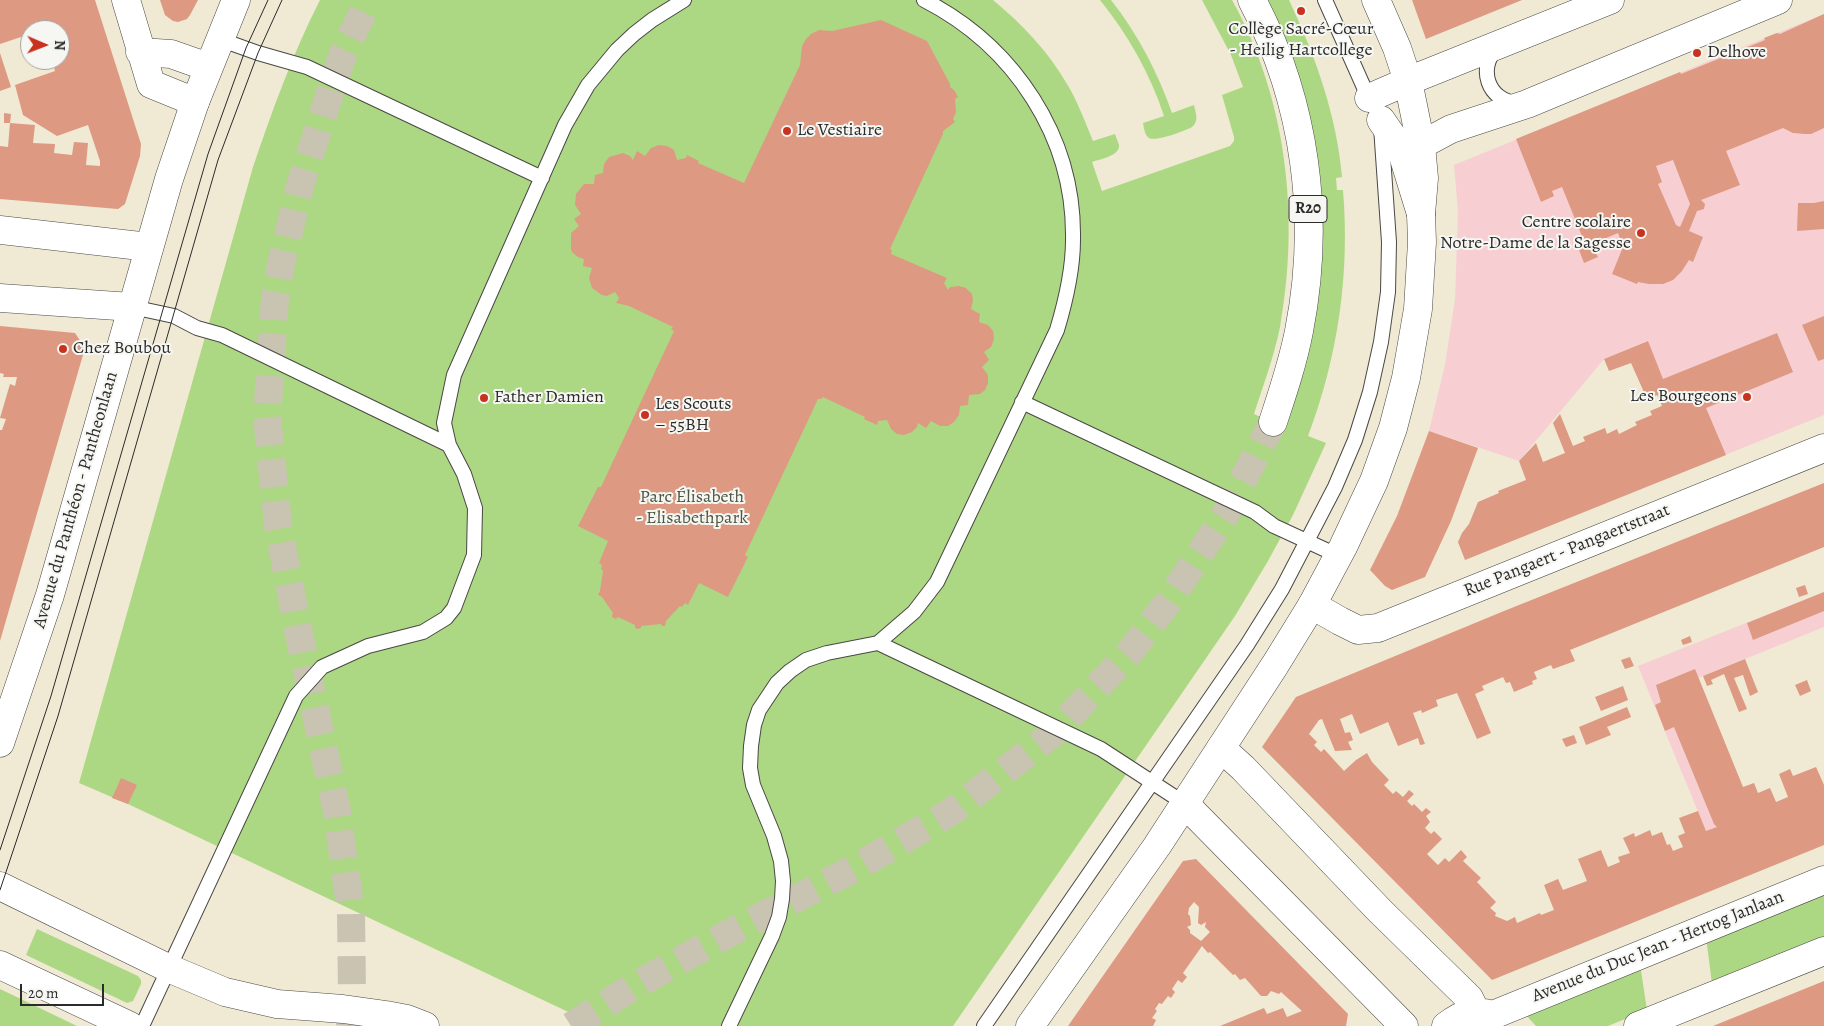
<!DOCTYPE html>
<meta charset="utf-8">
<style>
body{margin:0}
#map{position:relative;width:1824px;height:1026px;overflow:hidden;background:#f0e9d4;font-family:Alegreya,serif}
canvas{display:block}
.north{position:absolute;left:20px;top:20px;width:50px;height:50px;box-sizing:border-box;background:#f6f6f2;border:1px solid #a5a5a2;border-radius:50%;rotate:91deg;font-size:14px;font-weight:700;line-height:20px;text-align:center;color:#2b2b2b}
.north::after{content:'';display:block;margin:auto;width:18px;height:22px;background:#c8321e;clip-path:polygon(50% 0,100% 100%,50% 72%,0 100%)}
.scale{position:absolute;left:20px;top:984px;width:84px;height:22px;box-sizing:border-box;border:2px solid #2b2b2b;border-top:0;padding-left:6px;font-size:15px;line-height:18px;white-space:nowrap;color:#2b2b2b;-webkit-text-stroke:4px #f6f6f2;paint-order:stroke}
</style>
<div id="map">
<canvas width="1824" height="1026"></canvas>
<div class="north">N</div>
<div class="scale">20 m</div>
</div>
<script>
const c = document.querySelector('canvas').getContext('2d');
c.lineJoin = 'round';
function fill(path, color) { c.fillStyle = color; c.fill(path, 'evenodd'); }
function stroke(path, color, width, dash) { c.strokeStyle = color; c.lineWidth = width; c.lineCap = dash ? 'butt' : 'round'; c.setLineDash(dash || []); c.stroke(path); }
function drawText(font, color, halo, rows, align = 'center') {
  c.font = font + ' Alegreya,serif'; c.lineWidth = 4; c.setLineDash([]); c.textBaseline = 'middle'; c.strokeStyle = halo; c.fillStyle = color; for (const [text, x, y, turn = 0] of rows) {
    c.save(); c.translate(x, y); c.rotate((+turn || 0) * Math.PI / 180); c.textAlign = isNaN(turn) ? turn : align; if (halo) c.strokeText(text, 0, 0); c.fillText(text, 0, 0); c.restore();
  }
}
fill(new Path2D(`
 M1824 14V415L1698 466 1647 341 1604 359 1519 461 1429 431 1445 365 1455 299 1458 211 1454 165Z
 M1824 592V627L1698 678 1775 865 1706 831 1638 666Z`), '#f7cfd3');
fill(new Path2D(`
 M320 0H993C1022 24 1048 51 1067 84 1078 102 1085 122 1093 141L1115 134C1116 137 1118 142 1119 145 1120 156 1100 159 1092 162L1102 191 1230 146 1234 141V137L1222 95 1243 87 1231 55 1202 0H1232C1287 99 1300 217 1280 327 1274 357 1263 386 1254 414L1286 428C1292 412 1296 396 1300 380 1337 249 1327 123 1268 0H1289C1315 55 1337 116 1342 177L1336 178 1337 190H1343C1350 274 1338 357 1308 436L1326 443 1293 515 1268 561 1235 616 953 1026H598L128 804 79 783 253 167C272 111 293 53 320 0Z
 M1100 0H1111C1138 34 1158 73 1172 113L1194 105C1196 114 1199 121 1192 127 1185 131 1155 142 1149 138 1145 136 1144 128 1143 123L1164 116C1150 73 1128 35 1100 0Z
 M1824 890V938L1712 984 1706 937Z
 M37 929 138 976 141 980V984L133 1001 127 1003 26 955Z
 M1640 964 1647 1010 1608 1026H1536L1523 1012Z
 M0 989 77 1026H0Z`), '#add883');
fill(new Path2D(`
 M0 0H95L141 144 140 156 125 204 118 209 0 199V146L8 147 10 123H4V113L11 114 10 123 35 125 33 143 55 144 54 153 72 155 74 142 88 143 86 165 100 166V161L88 125 57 136 23 115 15 85 55 71 52 60H60V30L47 29 30 30V34L0 44Z
 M160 0H198L190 15 187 19 178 22 173 21 165 15Z
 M1412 0H1522L1426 39Z
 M1824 14V128L1811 134H1805L1793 133 1783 128 1726 151 1740 185 1701 200 1705 204 1704 209 1697 211 1689 231 1703 237 1693 262 1689 260 1682 271 1673 280 1663 284H1649L1638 282 1637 284 1612 274 1623 247 1618 233 1592 244 1598 257 1584 263 1579 250 1586 246 1562 187 1552 191 1554 196 1541 202 1516 139 1680 72 1681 74 1765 40 1764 38 1777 33 1780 34ZM1673 160 1690 204 1680 227 1676 225 1658 184 1662 182 1656 166Z
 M881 20 927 41 950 84V87L954 90 958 97 955 99 956 112 953 119 955 122 943 131V134L890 249 892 250 891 254 947 278 944 283 948 290 950 287 959 286 966 288 972 294 973 300 971 309 980 314 979 322 988 325 993 331 994 339 991 347 984 352 989 360 982 367 988 375V383L985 390 980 394 969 395 968 405 960 406 959 415 954 422 948 426H940L931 421 926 428 918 423 917 427 912 432 904 435 897 434 891 429 887 420 878 421 877 425 864 419 865 417 823 397 821 399H818L745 555 748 557 728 597 699 583 688 605 685 603 682 607 680 606 666 621 665 626H662L661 624 641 626V628L638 629 635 628V625L618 617 616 619 612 617V615L613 613 602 597 598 595 600 591 603 571 601 569 602 565 599 563 608 541 578 526 598 487H601L674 331 671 329 673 327 629 306 616 303 619 298 615 292 607 296 602 295 592 288 589 278 592 268 583 266 584 259 578 257 572 252 571 249V233L579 226 574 219 581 214 575 205 576 194 584 184H594L595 175 603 173 604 164 609 157 623 153 630 156 633 160 637 151 645 156 651 148 659 145 667 146 674 150 677 160 686 158 687 155 699 161 698 163 744 183 800 65 802 46 806 39 811 34 819 30 832 31Z
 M0 53 11 87 0 91Z
 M1824 201V229L1797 231 1798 203H1814Z
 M1824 316V359L1818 361 1802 325Z
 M0 326 75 333 85 348 0 641V430H2L6 419 0 418 10 384 15 386 17 377H3L4 374 0 373Z
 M1777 333 1793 372 1706 408 1726 455 1465 560 1458 542 1462 533 1469 524 1478 502 1499 493 1498 491 1526 480 1519 461 1536 443 1543 462 1565 453 1553 423 1560 414 1573 446 1585 441 1583 437 1605 428 1607 434 1617 429 1619 434 1637 425 1635 422 1652 415 1650 411 1662 406 1657 395 1647 399 1631 363 1609 371 1604 359 1648 341 1663 379Z
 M1429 431 1478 448 1451 521 1425 577 1392 590 1385 586 1370 570 1397 516Z
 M1824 483V547L1570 650 1575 661 1553 669 1551 665 1534 672 1537 679 1532 681 1533 684 1514 692 1510 682 1506 683 1503 677 1482 686 1484 690 1475 694 1491 733 1477 739 1457 693 1436 700 1438 706 1422 713 1421 710 1413 713 1425 744 1420 745 1418 738 1398 746 1388 722 1360 734 1352 714 1340 719 1345 733 1350 732 1353 740 1348 742 1352 750 1335 751 1322 719 1319 720 1309 734 1317 742 1314 745 1321 752 1324 749 1344 771 1356 760 1367 753 1372 762 1389 780 1384 785 1393 794 1396 791 1403 797 1409 790 1414 794 1407 801 1412 806 1414 804 1422 812 1426 808 1431 812 1426 816 1430 822 1425 828 1431 834 1434 831 1442 839 1427 854 1438 865 1445 858 1449 862 1461 850 1467 857 1463 861 1481 878 1477 882 1496 902 1490 908 1496 913 1495 916 1507 921 1515 917 1517 923 1540 913 1541 915 1554 910 1544 885 1558 879 1563 890 1587 881 1578 859 1601 850 1608 867 1620 862 1618 857 1630 853 1623 838 1634 833 1635 837 1650 830 1652 836 1662 832 1667 845 1670 844 1673 851 1683 847 1678 836 1685 833 1679 818 1698 811 1706 831 1717 827 1714 824 1674 727 1665 731 1655 705 1661 702 1656 685 1695 669 1743 787 1754 783 1758 793 1770 788 1776 802 1788 797 1779 774 1790 769 1793 776 1816 767 1824 785V845L1492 980 1262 747 1296 697 1504 611Z
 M1805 585 1808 594 1799 597 1796 588Z
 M1824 592V611L1753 640 1747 623Z
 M1690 636 1692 642 1683 645 1681 640Z
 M1630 657 1634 666 1625 669 1621 660Z
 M1745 659 1758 692 1750 696 1743 675 1734 678 1747 709 1739 712 1724 674 1711 680 1713 684 1707 686 1703 676Z
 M1807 680 1811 691 1800 696 1795 685Z
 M1623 686 1628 700 1601 711 1595 697Z
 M1627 707 1631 717 1607 727 1611 735 1586 745 1579 727Z
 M1574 735 1577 743 1566 747 1562 739Z
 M121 778 137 785 128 804 112 798Z
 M1196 859 1348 1014 1346 1026H1220L1264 1008 1267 1014 1283 1008 1287 1017 1302 1011 1281 992 1279 994 1271 991 1267 996H1261L1245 978 1240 980 1235 974 1233 975 1210 952 1208 953 1202 946 1183 973 1187 977 1182 983 1178 980 1172 989 1175 992 1171 998 1168 996 1162 1004 1159 1003 1155 1009 1157 1011 1152 1018 1156 1020 1153 1026H1068L1183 861ZM1194 902 1199 907 1198 923 1201 925 1206 922 1205 927 1210 932 1201 941 1190 933V930L1187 927 1191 925 1190 916 1188 914 1189 908Z
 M1824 981V1026H1713Z`), '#dd9982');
stroke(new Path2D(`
 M350 1026 352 993 351 912 337 812 299 634 278 525 267 417 275 298 282 260 300 186 329 96 344 51 369 0
 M571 1026 634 986 735 930 855 868 951 812 1055 732 1130 652 1168 602 1224 517 1273 422`), '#c9c3b2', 28, [28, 14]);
const lane = new Path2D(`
 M1325 0 1370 101
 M219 39 258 53 307 67 542 178
 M1497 48C1477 68 1488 101 1517 103
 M132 307 174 316 197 328 222 335 449 445
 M1022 402 1255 512 1274 526 1339 556
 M878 643 1101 749 1184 803
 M142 1026 296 696 322 667 368 646 423 632 446 618 454 608 474 555 475 508 464 474 449 445 444 423 454 375 565 125 588 85 617 50 634 34 652 20 684 0
 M729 1026 772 936 779 917 782 899 783 881 781 861 774 836 753 785 750 768 751 746 754 725 759 710 777 683 790 671 806 660 827 653 878 643 914 612 937 582 1057 330C1066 300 1073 271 1073 240 1075 137 1014 46 924 0
 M984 1026 1247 645 1282 589 1335 487 1355 440 1370 392 1381 342 1388 292 1389 242 1381 127`);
const street = new Path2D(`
 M126 0 151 84 195 102
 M140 52 171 54 208 67
 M1369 98 1408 81 1610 0
 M1381 120 1401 149 1421 214
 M1401 149 1406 153 1451 129 1527 104 1778 0
 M0 230 149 247
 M0 298 132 307
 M1312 605 1340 621 1358 630 1378 628 1824 448
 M1221 748 1243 768 1380 911 1469 998 1476 1012
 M1184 803 1404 1026
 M1493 1015 1824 880
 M1446 1026C1462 1014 1473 1009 1493 1015
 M1638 1026 1824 951`);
const primary = new Path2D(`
 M0 743 50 595 169 179 195 102 236 0
 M0 886 168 968 225 992 277 1004 343 1009 386 1015 407 1019 425 1026
 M0 965 130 1026
 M1030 1026 1157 846 1275 665 1312 605 1343 547 1374 481 1393 428 1406 378 1418 309 1422 242 1421 214 1424 178 1421 145 1408 81 1397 48 1376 0`);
const highway = new Path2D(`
 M1252 0C1306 102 1321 219 1299 331 1293 362 1283 392 1273 422`);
stroke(lane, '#494844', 16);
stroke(street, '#494844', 29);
stroke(primary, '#494844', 29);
stroke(highway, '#494844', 29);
stroke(lane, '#fff', 14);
stroke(street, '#fff', 28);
stroke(primary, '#fff', 28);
stroke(highway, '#fff', 28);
stroke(new Path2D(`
 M0 850 51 696 208 154 246 48 268 0
 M0 890 58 716 218 160 258 53 282 0`), '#2b2b2b', 1);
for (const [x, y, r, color] of [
 [1301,11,5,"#c8321e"],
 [1697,53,5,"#c8321e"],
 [787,131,5,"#c8321e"],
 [1641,233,5,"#c8321e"],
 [63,349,5,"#c8321e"],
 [1747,397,5,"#c8321e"],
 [484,398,5,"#c8321e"],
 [645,415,5,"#c8321e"]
]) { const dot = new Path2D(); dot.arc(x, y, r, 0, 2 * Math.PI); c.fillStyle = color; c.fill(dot); stroke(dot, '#f6f6f2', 2); }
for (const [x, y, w] of [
 [1308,209,38]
]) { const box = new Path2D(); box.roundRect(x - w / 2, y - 13.5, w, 27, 4); c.fillStyle = '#f6f6f2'; c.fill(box); stroke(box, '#2b2b2b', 1); }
drawText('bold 16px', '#2b2b2b', null, [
 ["R20",1308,209]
]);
drawText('18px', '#2b2b2b', '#f6f6f2', [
 ["Collège Sacré-Cœur",1301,30,"center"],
 ["- Heilig Hartcollege",1301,51,"center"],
 ["Delhove",1707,53],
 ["Le Vestiaire",797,131],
 ["Centre scolaire",1631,223,"right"],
 ["Notre-Dame de la Sagesse",1631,244,"right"],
 ["Chez Boubou",73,349],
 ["Les Bourgeons",1737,397,"right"],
 ["Father Damien",494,398],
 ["Les Scouts",655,405],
 ["– 55BH",655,426]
], 'left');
drawText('18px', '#4c5641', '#f6f6f2', [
 ["Parc Élisabeth",692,498],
 ["- Elisabethpark",692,519]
]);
drawText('18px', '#2b2b2b', '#f6f6f2', [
 ["Avenue du Panthéon - Pantheonlaan",76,500,-74],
 ["Rue Pangaert - Pangaertstraat",1567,551,-22],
 ["Avenue du Duc Jean - Hertog Janlaan",1658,947,-22]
]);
</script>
